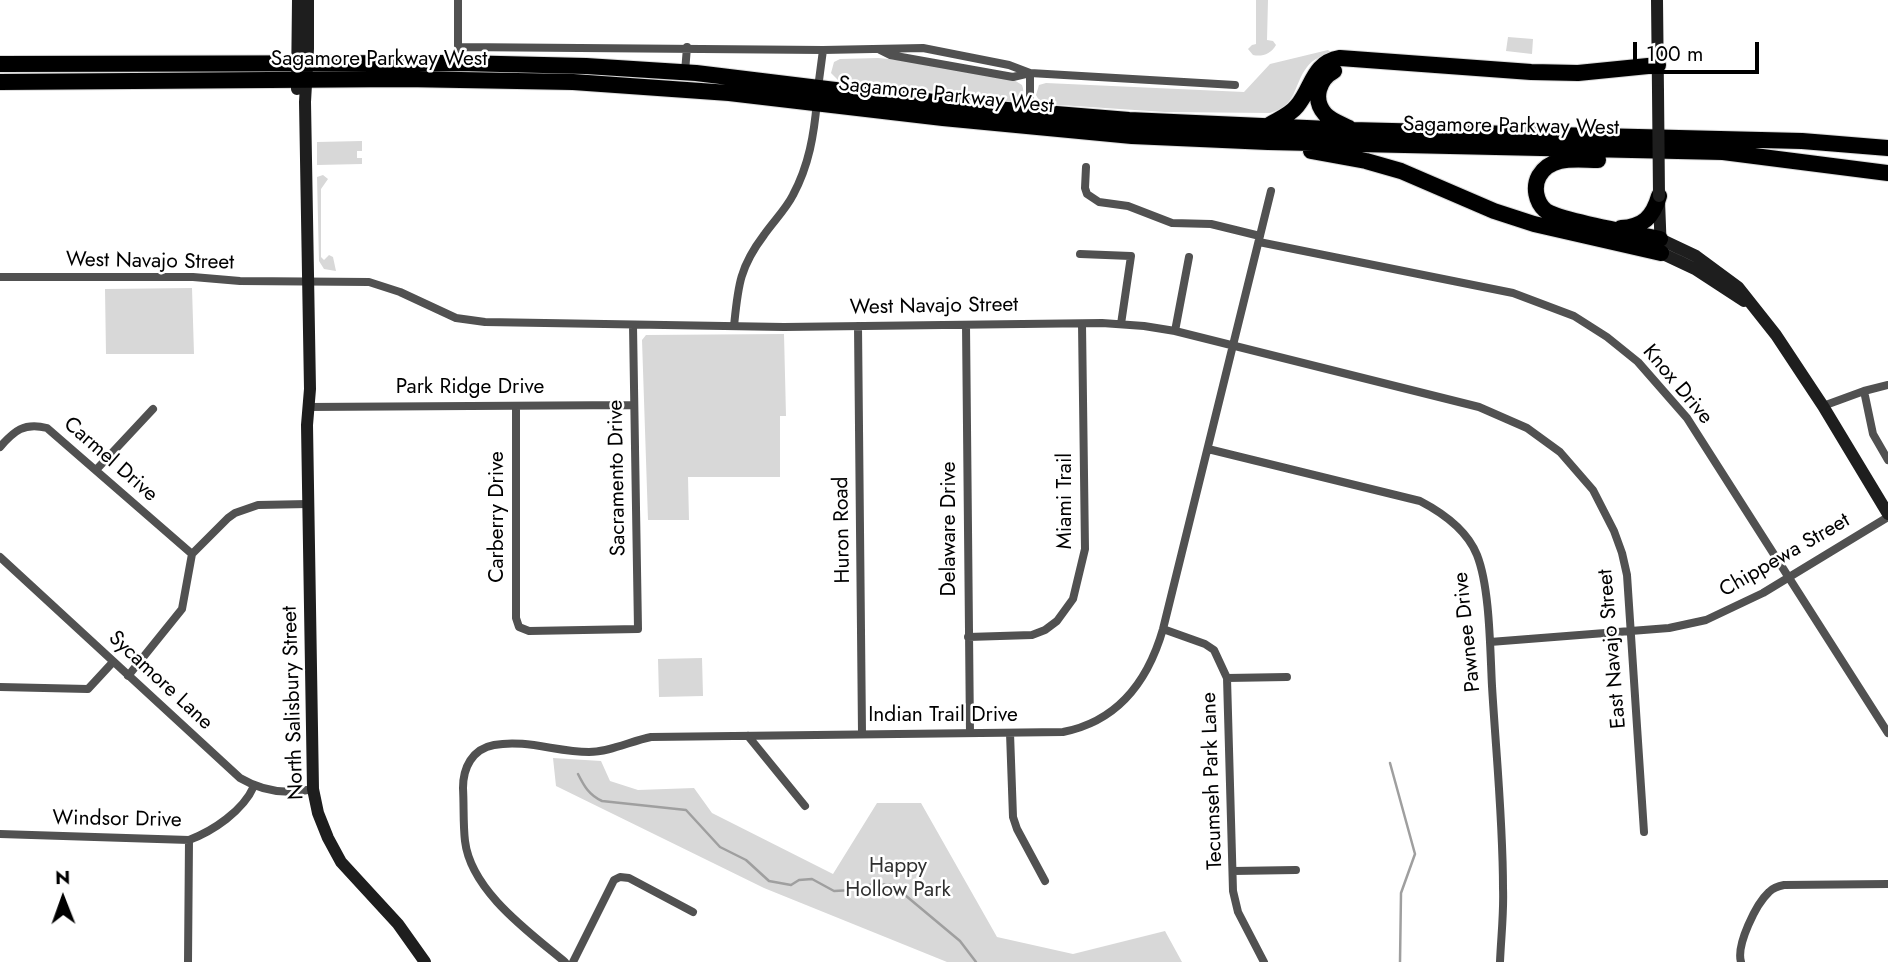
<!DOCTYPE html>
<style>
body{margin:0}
#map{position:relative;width:1888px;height:962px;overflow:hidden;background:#fff;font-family:Jost,sans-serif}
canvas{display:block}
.north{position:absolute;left:28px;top:864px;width:70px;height:70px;-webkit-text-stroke:5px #fff;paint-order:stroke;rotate:359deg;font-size:19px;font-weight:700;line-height:28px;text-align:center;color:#000}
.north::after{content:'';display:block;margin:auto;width:24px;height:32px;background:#000;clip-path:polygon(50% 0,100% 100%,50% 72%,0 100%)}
.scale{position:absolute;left:1633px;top:42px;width:126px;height:32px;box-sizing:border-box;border:4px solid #000;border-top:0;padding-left:9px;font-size:21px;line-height:24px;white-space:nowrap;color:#000;-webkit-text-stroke:5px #fff;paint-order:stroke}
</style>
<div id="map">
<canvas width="1888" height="962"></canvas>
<div class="north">N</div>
<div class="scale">100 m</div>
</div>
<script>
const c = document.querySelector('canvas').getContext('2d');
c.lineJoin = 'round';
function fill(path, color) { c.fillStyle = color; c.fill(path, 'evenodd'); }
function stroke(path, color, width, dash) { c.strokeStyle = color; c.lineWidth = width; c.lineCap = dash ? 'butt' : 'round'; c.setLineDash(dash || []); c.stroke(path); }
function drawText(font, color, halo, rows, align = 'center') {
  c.font = font + ' Jost,sans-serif'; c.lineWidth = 5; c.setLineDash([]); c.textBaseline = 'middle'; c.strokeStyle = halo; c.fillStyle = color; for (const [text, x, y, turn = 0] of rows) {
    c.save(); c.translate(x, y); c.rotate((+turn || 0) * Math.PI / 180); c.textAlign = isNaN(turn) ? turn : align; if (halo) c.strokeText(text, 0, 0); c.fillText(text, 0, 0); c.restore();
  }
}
fill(new Path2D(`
 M1256 0H1268L1267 40 1273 41 1276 45C1271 54 1262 57 1253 55L1248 49 1252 45 1256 44Z
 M1508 37 1533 39 1532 54 1506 51Z
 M1328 50 1331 52C1322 56 1313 59 1307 67 1293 85 1298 105 1270 113L1165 112 1045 104 1040 102 1036 95 1039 85 1046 83 1244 92 1270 64Z
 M878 58 899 60 1014 80 1022 85C1025 93 1023 99 1015 102L838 80 831 73 834 62 840 59Z
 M362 141V151H357V158H362V164L317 165V142Z
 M323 175 328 179 321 189V257L324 260 329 255 333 257 336 271 324 269 319 261 317 177Z
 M192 288 194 354H106L105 289Z
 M784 334 786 416H780V477H688L689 520H648L642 340 646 335Z
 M702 658 703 696 659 697 658 659Z
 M553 758 601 761 610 781 638 790 694 788 712 813 833 874 877 803H921L997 937 1073 954 1165 931 1182 962H947L764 888 556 786Z`), '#d8d8d8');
stroke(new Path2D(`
 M1390 763 1415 854 1401 893 1400 962
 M578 774C584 786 589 795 602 801L686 810 720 847 746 860 769 881 791 885 799 880 812 879 834 891 853 890 873 884 893 885 960 941 976 962`), '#9f9f9f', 2.5);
const highway = new Path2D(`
 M0 64 458 63 586 66 696 73 983 108 1129 120 1351 130 1802 141 1888 148
 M1334 71C1319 79 1312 99 1325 114 1330 120 1341 124 1349 128
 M0 82 404 79 573 82 729 93 943 118 1132 136 1268 142 1723 152 1888 173
 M1269 125C1279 119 1290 115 1297 106 1313 87 1312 63 1340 58L1531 72 1578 73 1658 65
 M1311 151 1366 161 1401 171 1494 211 1534 224 1661 253
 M1598 160C1577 160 1551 155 1539 176 1533 187 1536 202 1545 210 1559 221 1638 234 1660 239
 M1621 228C1643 227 1653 217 1659 196`);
stroke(highway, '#dbdbdb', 18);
stroke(new Path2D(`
 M458 0V63
 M458 47 823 50 923 48 1009 65 1030 73
 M880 50 890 55 1013 77 1030 73 1235 85
 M685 72 687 47
 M1030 73V112
 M818 88 823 50
 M1086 167 1085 188 1087 194 1099 202 1128 206 1172 223 1211 224 1260 236
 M1259 242 1513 293 1574 316 1607 337 1638 362 1687 418 1888 733
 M1080 254 1131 256 1121 324
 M0 277H193L240 281 369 282 400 292 456 318 485 322 784 327 1102 323 1144 326 1175 331 1479 407 1527 428 1560 452 1593 490 1614 531 1622 553 1627 575 1644 832
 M966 325 970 733
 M734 326C738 287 739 268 764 235 773 222 786 209 793 195 809 165 814 135 817 101
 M858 326 862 733
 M1175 331 1189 257
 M1864 391 1873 434 1888 460
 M516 406V618L519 627 529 631 638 629 633 326
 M1823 406 1864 391 1888 385
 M307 407 634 405
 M0 447C14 431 24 422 47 428L192 554
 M1208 449 1420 501C1443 513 1467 530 1477 555 1490 588 1490 649 1492 686 1496 753 1503 821 1503 888 1504 913 1501 937 1500 962
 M96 470 153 409
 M0 557 240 778C262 791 287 795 313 789
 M1163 629 1205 644 1214 650 1227 678 1233 891 1238 912 1264 962
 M968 637 1032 635 1045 630 1057 621 1073 599 1085 549 1082 324
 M1490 642 1669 628 1706 620 1763 593 1888 517
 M128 676 182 609 192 554 228 518 235 513 258 505 308 504
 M1227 678 1287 677
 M0 687 88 689 113 662
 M1010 733 1013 817 1017 829 1045 881
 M748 736 805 806
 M0 834 189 840C213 831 243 811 254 786
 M1233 871 1296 870
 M188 962 189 840
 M565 962C529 932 471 891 465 841 463 824 464 806 463 788 463 768 472 749 494 745 526 739 557 752 589 752 610 752 631 741 651 737L1063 732C1119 721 1148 681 1163 629L1271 191
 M573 962 614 880 620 877 629 878 693 912
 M1741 962C1736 945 1756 904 1769 892 1773 888 1778 886 1784 885L1888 884`), '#515151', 8);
stroke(new Path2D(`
 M308 0V49L305 102 310 389 307 425 313 789 318 813 328 838 341 862 398 924 425 962
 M1657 0 1658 91
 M297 89 298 0
 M1659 200 1661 253 1695 269 1744 301
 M1660 239 1696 256 1738 287 1776 335 1823 406 1888 514`), '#1e1e1e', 12);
stroke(highway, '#000', 16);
stroke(new Path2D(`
 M1658 91 1659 196`), '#1e1e1e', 12);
drawText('21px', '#000', '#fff', [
 ["Sagamore Parkway West",379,60],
 ["Sagamore Parkway West",946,96,6],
 ["Sagamore Parkway West",1511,127,1],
 ["West Navajo Street",150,262,1],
 ["West Navajo Street",934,307,-1],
 ["Knox Drive",1677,385,50],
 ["Park Ridge Drive",470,388],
 ["Carmel Drive",110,460,41],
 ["Sacramento Drive",618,478,-91],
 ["Miami Trail",1066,501,-90],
 ["Carberry Drive",498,517,-90],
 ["Delaware Drive",950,529,-90],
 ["Huron Road",843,530,-91],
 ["Chippewa Street",1785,556,-30],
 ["Pawnee Drive",1468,632,-96],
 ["East Navajo Street",1613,649,-95],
 ["Sycamore Lane",160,681,43],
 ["North Salisbury Street",294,703,-92],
 ["Indian Trail Drive",943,716],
 ["Tecumseh Park Lane",1213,781,-92],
 ["Windsor Drive",117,820,1]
]);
drawText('21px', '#2f2f2f', '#fff', [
 ["Happy",898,867],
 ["Hollow Park",898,891]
]);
</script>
